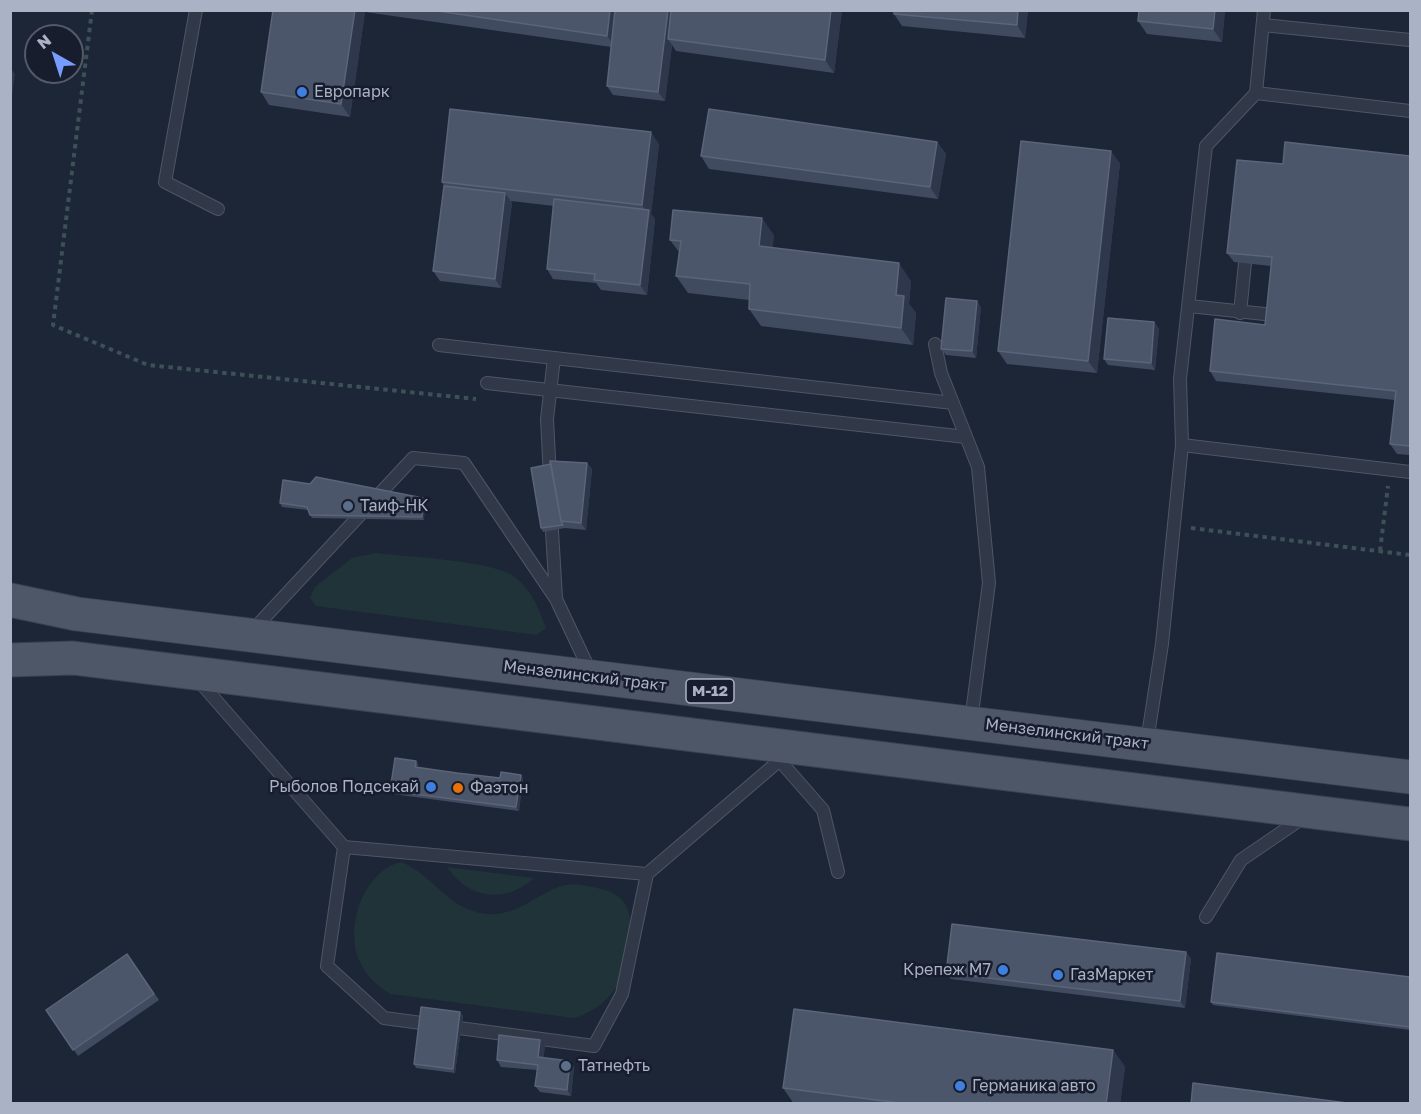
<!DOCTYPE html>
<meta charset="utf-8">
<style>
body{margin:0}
#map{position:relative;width:1421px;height:1114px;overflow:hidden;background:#1d2637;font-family:"Golos Text",sans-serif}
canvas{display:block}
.frame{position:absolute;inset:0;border:12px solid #aab2c5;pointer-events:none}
.north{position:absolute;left:24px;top:24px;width:60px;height:60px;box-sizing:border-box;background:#171d2c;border:2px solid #525969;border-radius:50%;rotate:321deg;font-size:16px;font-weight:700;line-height:24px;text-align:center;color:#aab2c5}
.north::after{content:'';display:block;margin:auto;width:21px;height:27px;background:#769cff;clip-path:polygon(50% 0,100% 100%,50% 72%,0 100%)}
</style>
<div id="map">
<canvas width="1421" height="1114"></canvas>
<div class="frame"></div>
<div class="north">N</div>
</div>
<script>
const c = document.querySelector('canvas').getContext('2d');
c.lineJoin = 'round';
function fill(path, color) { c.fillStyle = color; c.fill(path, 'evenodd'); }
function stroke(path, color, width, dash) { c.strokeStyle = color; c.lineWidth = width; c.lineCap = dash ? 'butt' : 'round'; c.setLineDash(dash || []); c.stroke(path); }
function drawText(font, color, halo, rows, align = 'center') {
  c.font = font + ' "Golos Text",sans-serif'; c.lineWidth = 5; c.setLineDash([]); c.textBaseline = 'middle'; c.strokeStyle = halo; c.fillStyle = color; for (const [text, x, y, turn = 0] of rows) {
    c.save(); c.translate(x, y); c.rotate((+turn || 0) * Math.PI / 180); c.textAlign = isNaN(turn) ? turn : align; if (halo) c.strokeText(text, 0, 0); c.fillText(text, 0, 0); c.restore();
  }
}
fill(new Path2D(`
 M376 553C408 557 486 560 512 575 531 587 539 609 546 628L537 635 316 606 310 598 315 587 352 558Z
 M401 862C430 873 445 904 476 912 514 922 533 894 565 885 576 883 587 886 597 888 647 897 629 944 620 977 614 999 594 1011 574 1018L391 994C377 986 367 977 360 962 344 928 363 871 401 862Z
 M447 867 534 878C504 905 468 898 447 867Z`), '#1f3338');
const service = new Path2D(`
 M196 10 165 182 218 209
 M1263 25 1410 40
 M1256 93 1264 10
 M1189 306 1274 315
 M1240 313 1245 263
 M935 344 941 373 978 467 989 583 971 721
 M439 345 953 403
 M487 383 966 437
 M1182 445 1180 379 1206 146 1256 93 1410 111
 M550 478 547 419 554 358
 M551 514 556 598
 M252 631 413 458 464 463 556 599 591 673
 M199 681 344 847 327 966 384 1018 594 1046 622 994 647 874 787 754
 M1147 742 1162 644 1182 445 1410 472
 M775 755 823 810 838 872
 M344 847 647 874
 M1206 917 1241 860 1304 817`);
const primary = new Path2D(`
 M10 600 77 614 1410 777
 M10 660 73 658 1410 824`);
stroke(service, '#4e5566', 14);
stroke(primary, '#3a4151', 35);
stroke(new Path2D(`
 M92 10 53 325 148 365 476 399
 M1191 528 1410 555
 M1380 551 1388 486`), '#3d5056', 4, [4.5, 4.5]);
stroke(service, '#313848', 12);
stroke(primary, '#4e5768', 33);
fill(new Path2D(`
 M273 10H842L834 73 676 51 672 45 665 101 613 95 607 86 611 47 365 12 350 117 269 105 261 92Z
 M1028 10 1025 38 902 26 894 14Z
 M1139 10H1225L1222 42 1147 34 1138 21Z
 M937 142 946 154 938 199 709 169 701 156Z
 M659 144 651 214 655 219 647 295 601 290 596 283 553 279 547 269 554 206 511 201 512 203 501 288 440 281 433 271 444 186 442 182Z
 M1410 156V455L1397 454 1390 444 1395 400 1216 381 1210 371 1265 325 1271 266 1234 262 1227 253 1283 164Z
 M1120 163 1097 373 1007 364 998 351Z
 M774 235 772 248 911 281 909 304 916 313 913 345 761 326 749 309V300L688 293 676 276 679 252 670 240Z
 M981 307 976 358 946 355 941 349Z
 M1154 322 1159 329 1155 370 1108 365 1104 359Z
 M587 463 592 469 586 530 565 528 543 532 541 528Z
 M425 502 424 520 312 518 308 510 282 507 280 503Z
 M416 761 418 764 417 768 500 778 521 775 523 778 519 811 393 794 390 791Z
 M1186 952 1191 959 1185 1008 951 979 946 973Z
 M127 954 159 1000 78 1056 46 1010Z
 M1410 977V1030L1213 1005 1211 1002Z
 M463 1015 455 1073 416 1068 414 1064Z
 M545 1046 543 1058 570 1061 574 1067 571 1096 540 1092 535 1086 537 1070 501 1067 497 1060Z
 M1113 1050 1125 1067 1120 1104H794L783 1088Z`), '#414b60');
fill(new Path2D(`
 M355 10H364L365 12 350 117 341 104Z
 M610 10H621L616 48 607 36Z
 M668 10H676L668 39 672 45 665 101 658 92Z
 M831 10H842L834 73 825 60Z
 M1018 10H1028L1025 38 1017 25Z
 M1215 10H1225L1222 42 1213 29Z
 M10 67 15 74 10 110Z
 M651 132 659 144 651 214 655 219 647 295 640 285 648 214 642 205Z
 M937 142 946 154 938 199 930 187Z
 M1111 151 1120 163 1097 373 1088 361Z
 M505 193 512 203 501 288 495 279Z
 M762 218 774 235 771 263 759 246Z
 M899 263 911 281 909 304 916 313 913 345 901 328 896 295Z
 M977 301 981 307 976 358 972 351Z
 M1154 322 1159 329 1155 370 1151 363Z
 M587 463 592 469 586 530 581 523Z
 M423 498 425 502 424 520 422 517Z
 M521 775 523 778 519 811 516 807Z
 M1186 952 1191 959 1185 1008 1180 1001Z
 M460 1012 463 1015 455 1073 453 1069Z
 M540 1040 545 1046 543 1064 538 1057Z
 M1113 1050 1125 1067 1120 1104H1106Z
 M570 1061 574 1067 571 1096 567 1090Z`), '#2e374b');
const building = new Path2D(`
 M273 10H355L341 104 261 92Z
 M431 10H610L607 36Z
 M615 10H668L658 92 607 86Z
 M671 10H831L825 60 668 39Z
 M894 10H1018L1017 25 894 14Z
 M1139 10H1215L1213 29 1138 21Z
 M450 109 651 132 642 205 442 182Z
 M709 109 937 142 930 187 701 156Z
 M1021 141 1111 151 1088 361 998 351Z
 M1285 142 1410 156V446L1390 444 1396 391 1210 371 1215 319 1265 325 1272 257 1227 253 1237 160 1283 164Z
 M444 186 505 193 495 279 433 271Z
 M554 199 649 210 640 285 594 280 595 274 547 269Z
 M673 210 762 218 759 246 899 263 896 295 904 296 901 328 749 309 750 284 676 276 681 241 670 240Z
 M946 298 977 301 972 351 941 349Z
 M1108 318 1154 322 1151 363 1104 359Z
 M550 461 587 463 581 523 561 521Z
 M551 464 561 521 563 525 541 528 531 468Z
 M316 477 423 498 422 517 310 515 307 507 280 503 283 480 310 484Z
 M395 758 416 761 415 767 457 773 500 778 501 772 521 775 516 807 390 791Z
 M952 924 1186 952 1180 1001 946 973Z
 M1217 953 1410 977V1027L1211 1002Z
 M127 954 154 994 73 1050 46 1010Z
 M421 1007 460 1012 453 1069 414 1064Z
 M794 1009 1113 1050 1106 1104H908L783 1088Z
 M499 1035 540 1040 538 1057 570 1061 567 1090 535 1086 538 1065 497 1060Z
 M1193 1083 1355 1104H1191Z`);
fill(building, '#4c566b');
stroke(building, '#5b6479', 1.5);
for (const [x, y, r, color] of [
 [302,92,6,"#3f7fe0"],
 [348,506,6,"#5c6f8a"],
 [431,787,6,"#3f7fe0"],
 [458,788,6,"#e8710a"],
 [1003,970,6,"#3f7fe0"],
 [1058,975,6,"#3f7fe0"],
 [566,1066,6,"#5c6f8a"],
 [960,1086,6,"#3f7fe0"]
]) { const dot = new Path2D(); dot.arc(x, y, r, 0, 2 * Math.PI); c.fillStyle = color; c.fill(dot); stroke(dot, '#171d2c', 2); }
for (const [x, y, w] of [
 [710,691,48]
]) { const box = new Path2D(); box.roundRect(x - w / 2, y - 12, w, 24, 4.5); c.fillStyle = '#171d2c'; c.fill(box); stroke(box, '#aab2c5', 1.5); }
drawText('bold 15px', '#aab2c5', null, [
 ["М-12",710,691]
]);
drawText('16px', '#aab2c5', '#171d2c', [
 ["Европарк",314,92],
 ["Таиф-НК",360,506],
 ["Рыболов Подсекай",419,787,"right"],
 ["Фаэтон",470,788],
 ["Крепеж М7",991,970,"right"],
 ["ГазМаркет",1070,975],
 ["Татнефть",578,1066],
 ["Германика авто",972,1086]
], 'left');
drawText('16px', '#aab2c5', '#171d2c', [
 ["Мензелинский тракт",585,676,7],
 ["Мензелинский тракт",1067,734,7]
]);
</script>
